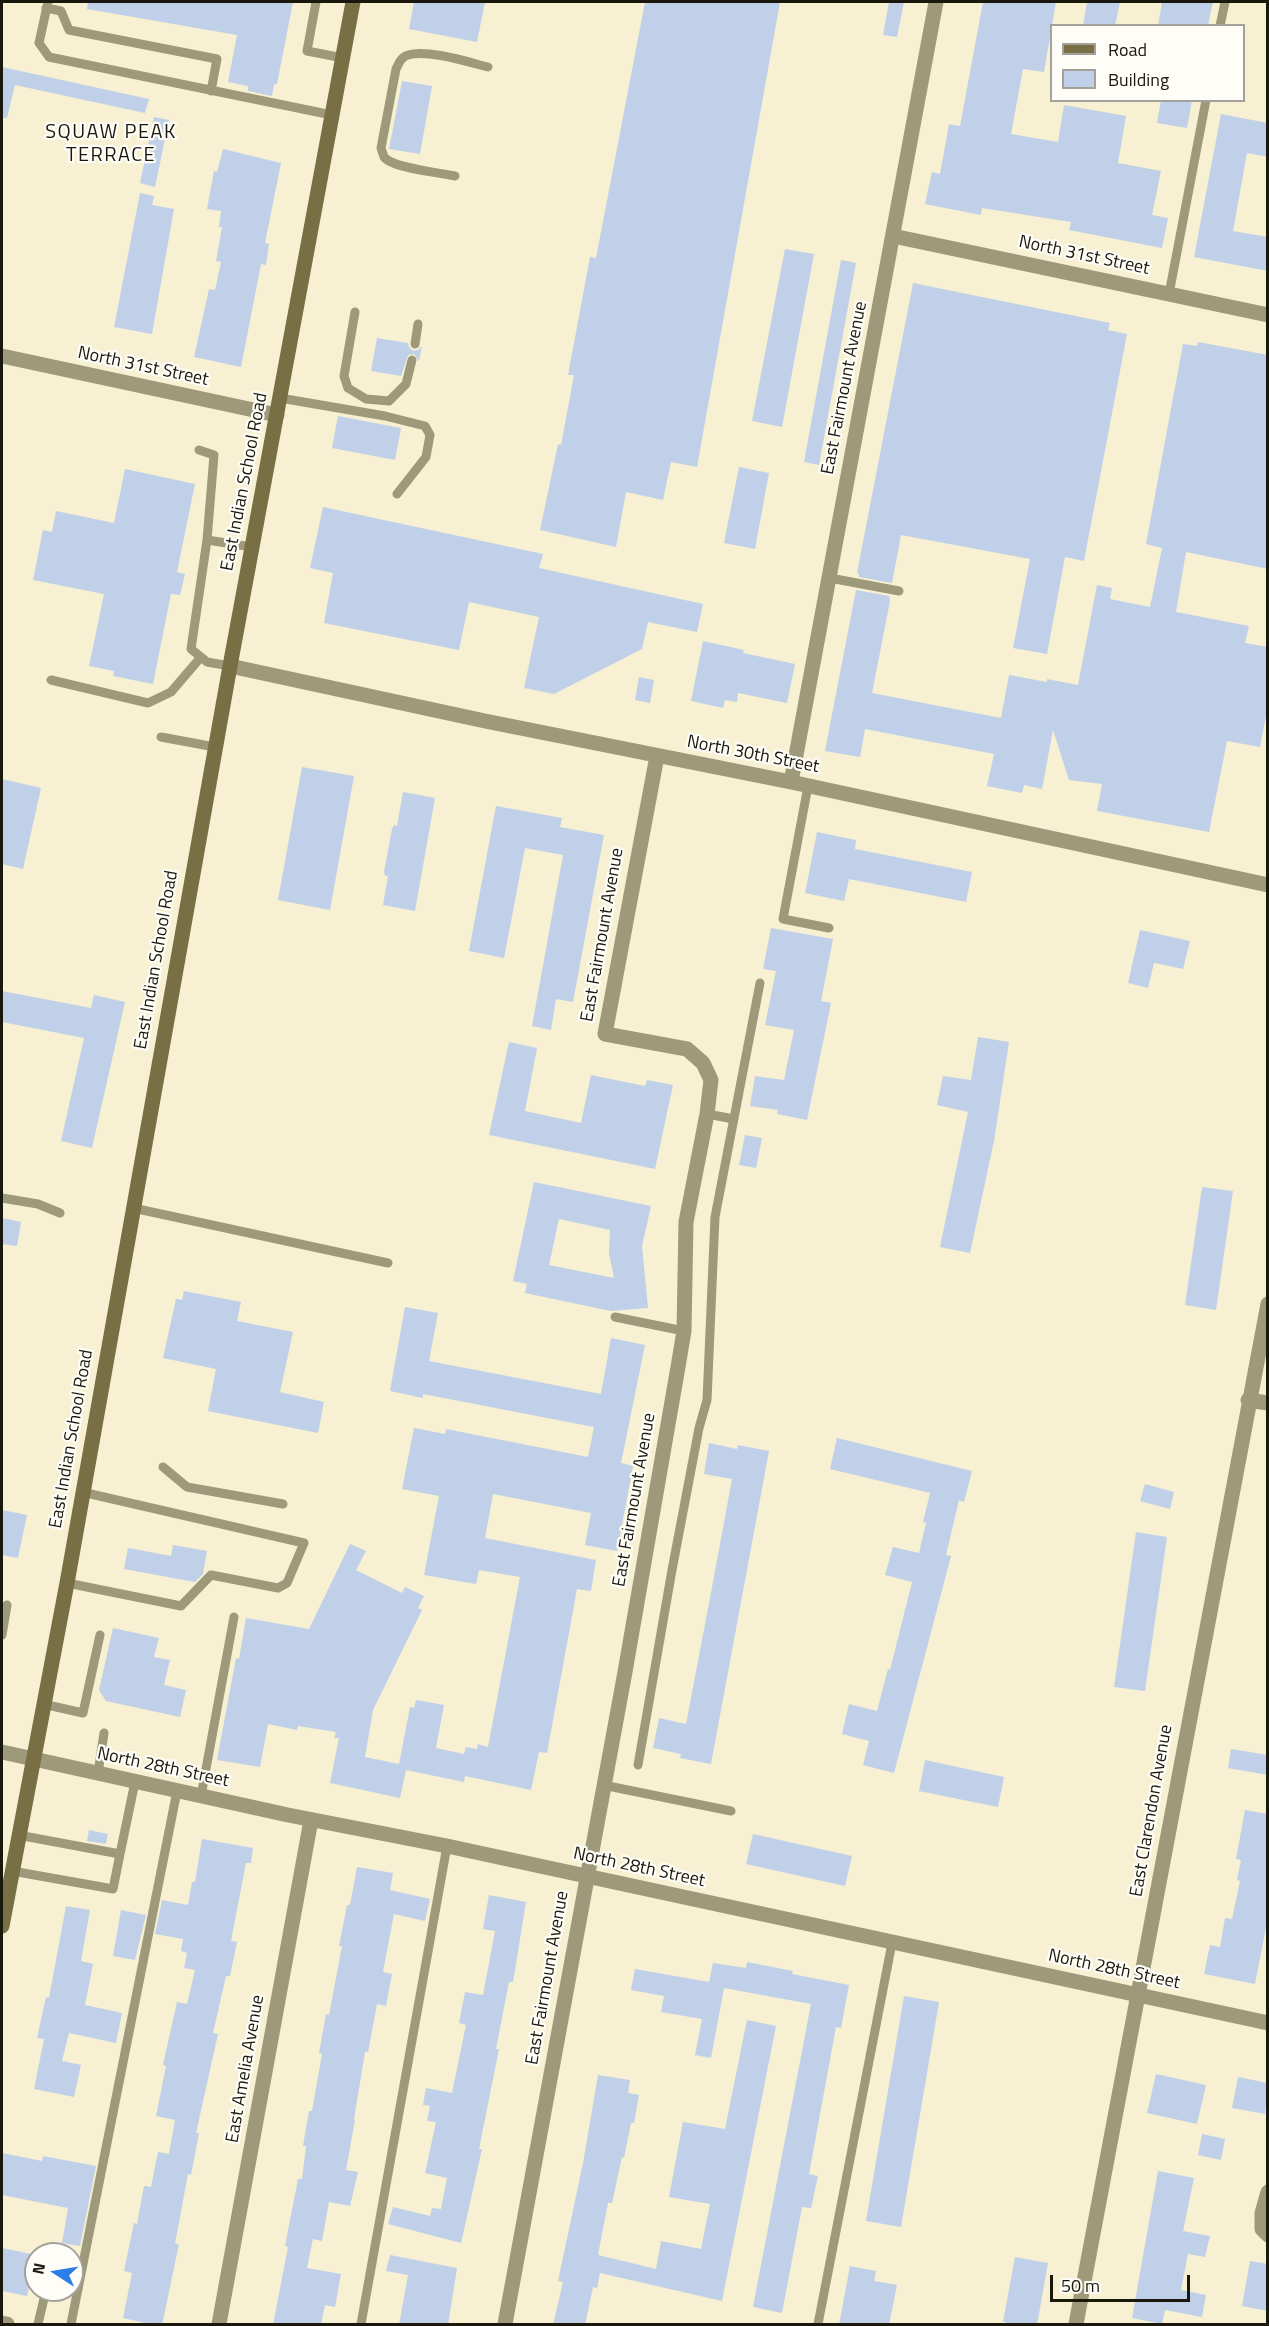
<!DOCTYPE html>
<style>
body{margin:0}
#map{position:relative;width:1269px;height:2326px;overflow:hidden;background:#f7f0d3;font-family:"Titillium Web",sans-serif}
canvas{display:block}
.frame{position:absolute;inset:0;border:3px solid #1a180d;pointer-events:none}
.legend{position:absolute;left:1050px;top:24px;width:195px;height:78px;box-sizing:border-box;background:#fefdf7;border:2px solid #a3a199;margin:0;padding:8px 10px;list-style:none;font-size:18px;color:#1a180d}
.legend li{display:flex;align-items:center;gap:12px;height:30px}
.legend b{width:30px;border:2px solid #a3a199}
.north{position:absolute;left:24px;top:2242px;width:60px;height:60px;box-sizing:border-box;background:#fefdf7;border:2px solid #a3a199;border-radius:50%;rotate:282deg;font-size:16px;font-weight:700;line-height:24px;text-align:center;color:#1a180d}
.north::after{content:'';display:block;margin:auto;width:21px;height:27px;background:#2c7de8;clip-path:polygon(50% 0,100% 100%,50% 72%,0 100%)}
.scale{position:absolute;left:1050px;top:2275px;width:140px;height:27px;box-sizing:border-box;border:3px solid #1a180d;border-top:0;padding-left:8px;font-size:18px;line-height:21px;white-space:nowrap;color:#1a180d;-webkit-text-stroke:4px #fefdf7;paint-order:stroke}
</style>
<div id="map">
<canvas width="1269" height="2326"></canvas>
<div class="frame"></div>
<ul class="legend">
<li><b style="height:8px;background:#786f44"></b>Road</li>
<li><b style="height:16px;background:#bfd0e8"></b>Building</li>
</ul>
<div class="north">N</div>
<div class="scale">50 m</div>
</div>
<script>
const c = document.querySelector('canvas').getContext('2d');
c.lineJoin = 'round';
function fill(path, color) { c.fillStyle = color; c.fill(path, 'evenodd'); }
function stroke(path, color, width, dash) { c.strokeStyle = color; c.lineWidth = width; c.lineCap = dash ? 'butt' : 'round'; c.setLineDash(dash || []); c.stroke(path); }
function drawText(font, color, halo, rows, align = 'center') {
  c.font = font + ' "Titillium Web",sans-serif'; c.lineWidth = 4.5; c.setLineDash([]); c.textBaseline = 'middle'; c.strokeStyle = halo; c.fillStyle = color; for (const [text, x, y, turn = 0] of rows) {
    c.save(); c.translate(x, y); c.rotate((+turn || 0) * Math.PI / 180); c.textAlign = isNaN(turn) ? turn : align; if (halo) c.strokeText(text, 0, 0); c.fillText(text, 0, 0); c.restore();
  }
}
fill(new Path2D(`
 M88 2H293L277 84H274L272 96 248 91V86L228 82 237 35 87 9Z
 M414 2H485L477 42 409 29Z
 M645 2H780L697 467 671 462 663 500 626 492 616 547 540 530 558 444 561 445 574 375H568L590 257 596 258Z
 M889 2H904L897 37 883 35Z
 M983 2H1056L1044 72 1023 69 1011 134 1058 142 1064 105 1126 116 1118 163 1161 171 1152 215 1168 218 1162 248 1069 230 1071 222 982 208 981 215 925 204 932 172 940 174 949 124 960 126Z
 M1087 2H1120L1115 26H1083Z
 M1162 2H1213L1208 25 1158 26Z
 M2 67 149 99 145 113 15 85 7 118H2Z
 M402 81 432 86 420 154 389 149Z
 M1161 100H1192L1187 128 1157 123Z
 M1221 114 1268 123V157L1247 153 1233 231 1268 237V271L1194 257Z
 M154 117 169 120 155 187 140 183Z
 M223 149 281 163 265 243 269 244 266 265 261 264 241 367 194 357 209 289 215 290 221 262 216 261 222 227H219L221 211 207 209 214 171 217 172Z
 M140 193 154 196 152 205 174 209 152 334 114 327Z
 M785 249 814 254 782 427 752 421Z
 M841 260 856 263 819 465 804 462Z
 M913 283 1110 323 1108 330 1127 334 1084 561 1065 557 1047 654 1013 648 1030 559 901 535 892 583 859 577V574L857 573Z
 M377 338 408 343 409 347 413 351 418 350 422 346 419 361 414 354 408 355 401 376 371 371Z
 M1198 342 1268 355V569L1186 552 1176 612 1249 626 1245 643 1268 647V706L1260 747 1227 741 1209 832 1097 811 1102 784 1069 780 1053 730 1042 789 1024 785 1022 793 987 786 994 754 865 729 860 757 825 751 856 590 889 596 890 601 872 693 1001 718 1009 675 1047 682V679L1078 685 1097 585 1112 588 1110 599 1150 607 1162 548 1146 544 1183 344 1197 346Z
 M338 416 401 428 395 460 332 448Z
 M739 467 769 473 755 549 724 543Z
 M125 469 195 484 177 572 185 574 180 595 171 594 153 684 113 676 114 671 89 666 104 594 33 580 43 530 52 532 56 511 114 523Z
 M323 507 543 554 539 568 703 604 697 632 648 622 642 649 554 694 524 688 539 617 469 602 459 650 324 623 333 573 310 568Z
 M703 641 744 650 743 653 795 664 787 703 738 693 737 702 725 700 723 708 691 701Z
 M639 677 654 680 650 703 635 700Z
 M302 767 354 776 330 910 278 900Z
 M2 779 41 788 23 869 2 864Z
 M403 792 435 798 415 911 383 905 388 876H385L384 872 392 829 394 825 397 826Z
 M496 806 562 818 560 827 604 835 573 1002 556 999 551 1030 532 1026 563 855 525 848 504 958 469 951Z
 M817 832 856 840 855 849 972 872 966 902 849 879 844 901 805 893Z
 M771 928 833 939 821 1001 831 1003 807 1120 777 1114 778 1110 750 1106 755 1076 784 1080 794 1030 765 1025 776 971 763 969Z
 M1140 930 1190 941 1183 969 1154 963 1148 988 1128 983Z
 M2 991 91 1008 94 995 125 1002 92 1148 61 1141 84 1038 2 1022Z
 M978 1037 1009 1042 994 1141 970 1253 940 1247 968 1112 937 1105 943 1076 971 1080Z
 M509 1042 537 1048 525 1111 581 1123 591 1075 645 1086 647 1080 673 1085 655 1169 489 1135Z
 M745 1135 762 1138 756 1168 739 1165Z
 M534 1182 651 1206 642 1246 648 1308 611 1311 525 1293 527 1284 513 1281ZM559 1219 610 1230 609 1253 614 1278 549 1265Z
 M1202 1187 1233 1191 1216 1310 1185 1305Z
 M2 1218 21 1222 17 1246 2 1244Z
 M184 1291 241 1302 237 1321 293 1332 280 1392 324 1402 318 1433 208 1411 216 1369 163 1358 176 1299 182 1300Z
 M405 1307 438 1313 429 1361 601 1394 611 1338 645 1345 621 1463 633 1466 617 1551 585 1545 591 1513 493 1494 485 1538 596 1560 591 1591 577 1589 547 1753 539 1752 531 1790 465 1776 464 1782 406 1770 400 1798 330 1783 339 1738H334L336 1732 298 1726 297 1730 268 1724 260 1767 217 1760 236 1658 239 1659 246 1618 309 1629 350 1544 366 1551 356 1570 402 1593 405 1587 424 1596 418 1608 422 1610 373 1710 365 1757 399 1764 410 1707 414 1708 416 1700 444 1705 436 1748 464 1754 466 1747 477 1749 478 1744 488 1747 520 1577 479 1570 476 1584 424 1575 439 1496 402 1489 414 1428 445 1434 446 1429 588 1457 594 1427 423 1394V1398L390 1391Z
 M837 1438 972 1471 964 1502 959 1500 946 1555 951 1556 894 1773 863 1765 869 1741 842 1734 849 1704 877 1711 888 1669 890 1670 912 1582 885 1575 893 1547 919 1553 926 1523 923 1522 930 1493 830 1469Z
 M709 1443 737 1449 738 1445 769 1451 711 1764 680 1758 681 1754 653 1748 659 1718 686 1724 713 1582 732 1479 704 1474Z
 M1145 1484 1174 1492 1170 1509 1140 1501Z
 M2 1510 27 1515 18 1558 2 1555Z
 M1136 1532 1167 1537 1145 1691 1114 1687Z
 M173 1545 207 1551 203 1574 195 1582 124 1569 128 1548 171 1556Z
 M113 1628 159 1638 154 1657 170 1660 164 1685 186 1690 180 1717 106 1701 99 1690Z
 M1231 1749 1268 1755V1775L1228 1768Z
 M925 1760 1004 1777 998 1807 919 1791Z
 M1245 1810 1268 1814V1917L1255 1984 1204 1974 1210 1945 1220 1947 1225 1918 1232 1919 1240 1881 1237 1880 1241 1860 1236 1859Z
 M89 1830 108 1834 106 1844 87 1841Z
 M753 1834 852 1856 845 1886 746 1864Z
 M202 1839 253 1848 251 1863H246L231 1941 237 1942 230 1976H226L213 2033 218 2034 196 2133H199L191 2175 188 2174 175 2244H179L162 2325H155L123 2318 132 2273 124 2271 134 2223 137 2224 144 2186 151 2187 158 2152 169 2154 175 2120 156 2116 166 2066 163 2065 177 2002 187 2004 195 1970 184 1968 187 1953 181 1951 183 1939 155 1934 162 1900 188 1905 192 1882H195Z
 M357 1867 393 1873 390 1890 430 1899 425 1921 394 1914 383 1972 392 1974 386 2006 377 2004 368 2052H365L354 2119 355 2120 346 2170 358 2172 350 2206 329 2202 322 2241 313 2239 307 2268 341 2274 335 2307 325 2305 321 2325H273L288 2247 285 2246 298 2179H302L306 2146H303L309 2111H312L322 2054 319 2053 326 2014 329 2015 342 1946H339L347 1905H350Z
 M489 1895 526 1902 513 1982H509L496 2049H499L479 2149H482L461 2243 388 2224 393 2207 430 2216 432 2208 441 2209 447 2178 425 2173 436 2122 427 2121 430 2106 423 2105 426 2088 452 2093 466 2025 459 2023 465 1992 483 1995 495 1931 483 1929Z
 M66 1906 90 1910 81 1961 93 1964 85 2005 122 2013 116 2043 69 2033 62 2061 81 2065 74 2097 34 2089 44 2039 37 2038 46 1997 49 1998Z
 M121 1910 146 1915 135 1960 113 1956Z
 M747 1962 793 1971 792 1974 849 1985 841 2028 836 2027 809 2174 818 2176 811 2208 802 2207 782 2313 753 2307 811 2004 724 1988 711 2058 695 2055 702 2019 661 2012 664 1996 631 1990 635 1969 709 1982 713 1963 746 1968Z
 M904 1996 939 2002 901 2227 866 2221Z
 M747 2020 776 2026 722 2301 600 2273 597 2288 593 2287 585 2325H553L563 2282 558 2281 583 2163 598 2075 630 2080 628 2093 639 2095 634 2123H631L624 2158 622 2157 612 2203H608L598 2255 656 2269 661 2241 701 2249 710 2204 669 2197 683 2122 725 2129Z
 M1156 2074 1206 2085 1197 2124 1147 2113Z
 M1238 2077 1268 2083 1265 2114 1232 2108Z
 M1202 2134 1225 2139 1221 2160 1198 2155Z
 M2 2153 42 2161 43 2156 96 2166 80 2246 62 2243 68 2208 2 2195Z
 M1158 2171 1194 2178 1183 2231 1210 2236 1205 2257 1188 2254 1181 2290 1206 2295 1202 2317 1165 2310 1162 2324 1132 2318Z
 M2 2248 36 2255 27 2296 2 2291Z
 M390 2255 457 2268 448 2325H399L408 2275 386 2271Z
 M1015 2257 1048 2263 1037 2325H1006V2322H1003Z
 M1250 2261 1268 2264V2311L1242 2306Z
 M850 2266 876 2271 874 2281 897 2285 889 2325H839Z`), '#bfd0e8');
stroke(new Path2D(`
 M48 2 39 43 49 57 332 115
 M316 2 307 51 343 58
 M46 8 61 11 69 30 217 59 211 91
 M1220 26 1225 2
 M455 176C441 173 392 168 384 157 384 156 381 149 381 148L396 69C399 63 401 57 408 55 427 49 468 62 488 67
 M1169 294 1206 100
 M355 312 344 376 348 388 366 399 389 401 406 384 412 360
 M415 344 418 324
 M280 398 385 416 425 426 430 435 426 457 397 494
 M199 450 214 455 207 540 252 547
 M207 540 191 649 207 662 230 666
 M830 578 899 591
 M51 680 148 703 171 692 201 657
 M161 737 215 747
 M808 786 783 919 829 928
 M707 1114 734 1119
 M2 1198 38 1204 60 1213
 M133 1208 388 1263
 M615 1317 684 1331
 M163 1467 187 1487 283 1504
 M67 1583 181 1606 211 1575 278 1588 287 1583 304 1543 82 1492
 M2 1635 7 1605
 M43 1704 83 1713 100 1635
 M638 1765 672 1570 699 1428 707 1400 715 1217 760 983
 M98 1773 104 1733
 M603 1785 731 1811
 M201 1796 234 1617
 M18 1835 120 1854 135 1782
 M12 1871 113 1889 120 1854
 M38 2324 46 2290
 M71 2324 177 1791
 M361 2324 447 1846
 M818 2324 892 1943`), '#9f997c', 9);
stroke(new Path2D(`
 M893 236 1268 315
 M2 356 277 415
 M230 666 485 721 791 782 1268 885
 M791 782 936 2
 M1248 1400 1268 1403
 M1268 2192 1262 2213V2229L1268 2235
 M2 2323 7 2324
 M219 2324 311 1820
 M505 2324 625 1672 678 1367 684 1331 686 1222 707 1114 711 1080 703 1063 687 1049 605 1034 657 756
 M1076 2324 1268 1304`), '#9f997c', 15);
stroke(new Path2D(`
 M2 1752 288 1815 447 1846 1268 2023`), '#9f997c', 15);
stroke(new Path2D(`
 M2 1926 67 1583 230 666 353 2`), '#786f44', 15);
drawText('18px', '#1a180d', '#fefdf7', [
 ["North 31st Street",1084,256,12],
 ["North 31st Street",143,367,12],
 ["East Fairmount Avenue",845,388,-79],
 ["East Indian School Road",245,482,-79],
 ["North 30th Street",753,755,11],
 ["East Fairmount Avenue",603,935,-80],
 ["East Indian School Road",157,960,-80],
 ["East Indian School Road",72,1439,-80],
 ["East Fairmount Avenue",635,1500,-80],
 ["North 28th Street",163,1768,12],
 ["East Clarendon Avenue",1152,1811,-80],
 ["North 28th Street",639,1868,12],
 ["North 28th Street",1114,1970,12],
 ["East Fairmount Avenue",548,1978,-80],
 ["East Amelia Avenue",246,2069,-80]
]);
c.letterSpacing = '1.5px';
drawText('20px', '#1a180d', '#fefdf7', [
 ["SQUAW PEAK",111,133],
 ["TERRACE",111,156]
]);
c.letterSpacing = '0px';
</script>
